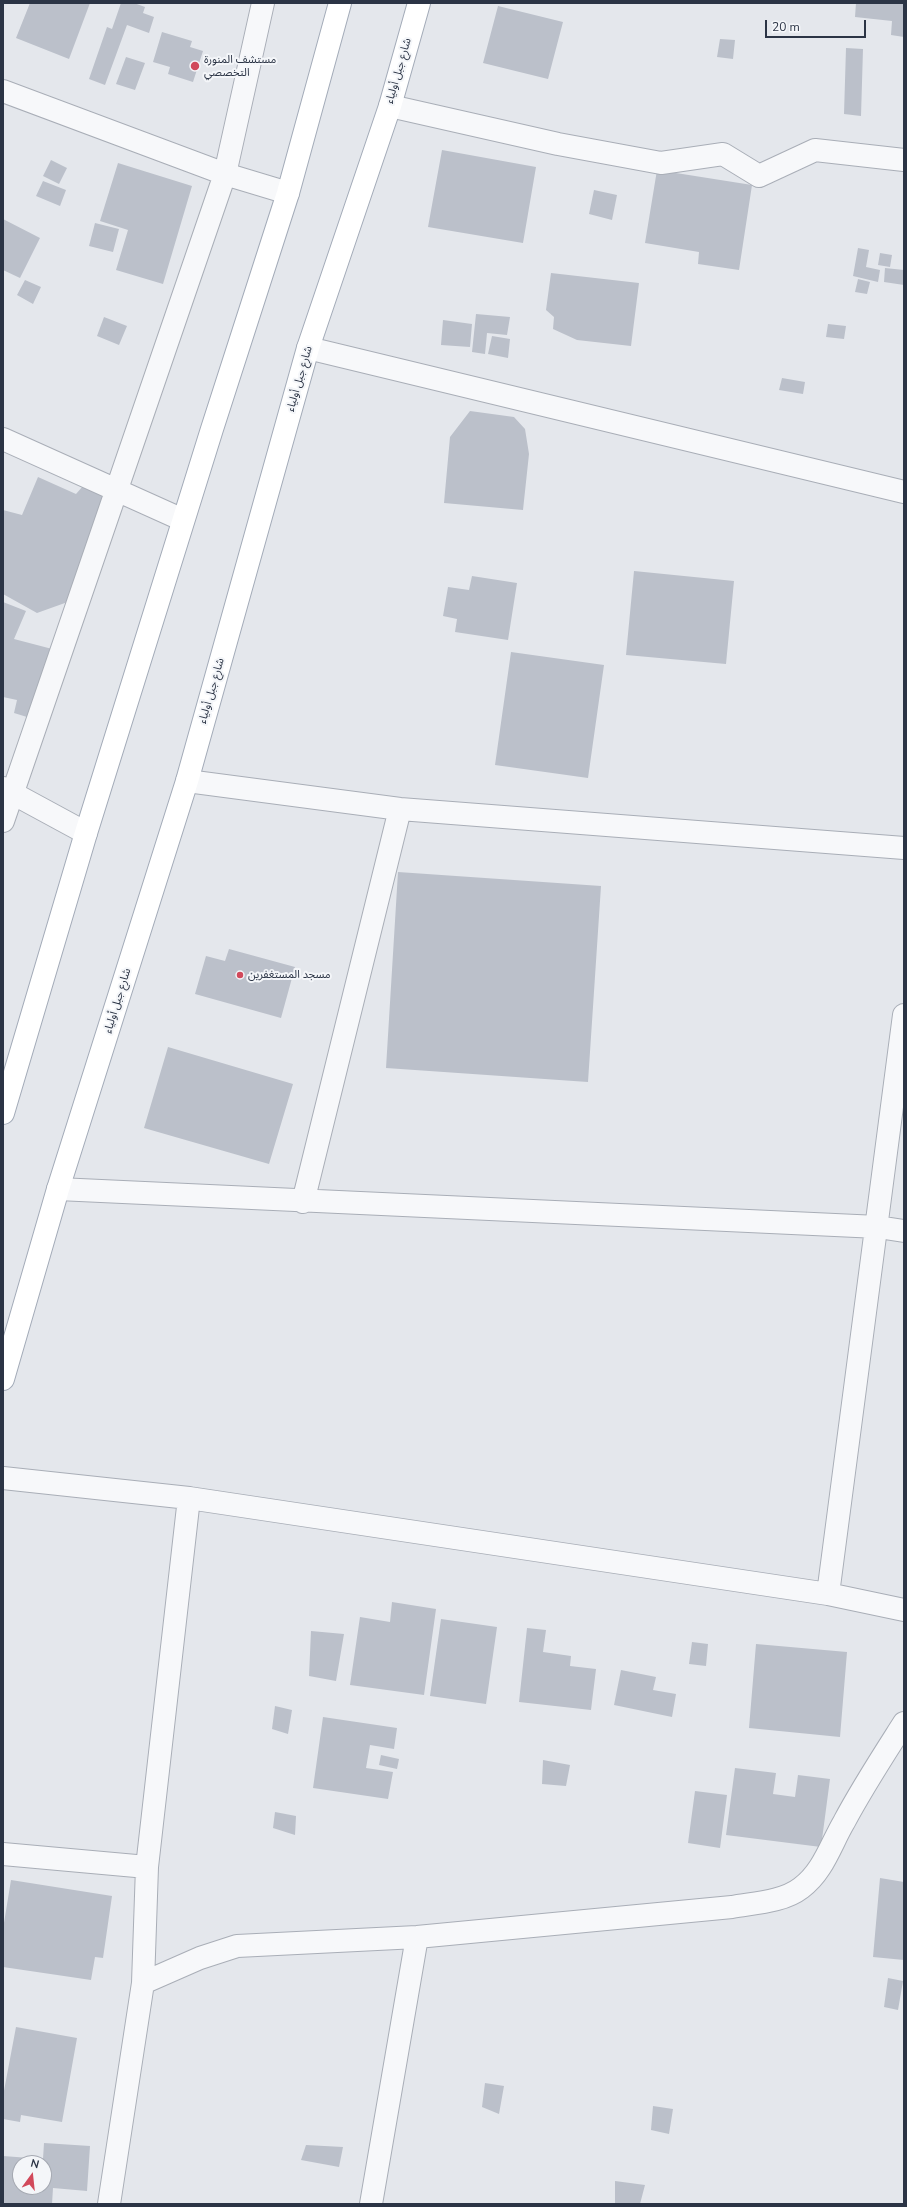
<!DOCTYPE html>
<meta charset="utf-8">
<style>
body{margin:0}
#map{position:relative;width:907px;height:2207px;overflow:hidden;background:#e4e7ec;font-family:"Nunito Sans",sans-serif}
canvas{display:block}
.frame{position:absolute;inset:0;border:4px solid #2b3445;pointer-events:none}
.north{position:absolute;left:12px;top:2155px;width:40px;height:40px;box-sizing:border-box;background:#f4f6f9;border:1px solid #a4a8b1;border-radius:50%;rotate:15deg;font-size:11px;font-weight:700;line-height:16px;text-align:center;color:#2b3445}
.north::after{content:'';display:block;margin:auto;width:14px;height:18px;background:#d1495b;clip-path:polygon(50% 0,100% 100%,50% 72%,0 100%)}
.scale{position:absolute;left:765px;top:20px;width:101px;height:18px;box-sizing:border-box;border:2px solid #2b3445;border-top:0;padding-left:5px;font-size:12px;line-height:14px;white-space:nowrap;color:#2b3445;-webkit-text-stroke:3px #f4f6f9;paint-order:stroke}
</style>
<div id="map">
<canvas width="907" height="2207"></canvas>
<div class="frame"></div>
<div class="north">N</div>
<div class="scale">20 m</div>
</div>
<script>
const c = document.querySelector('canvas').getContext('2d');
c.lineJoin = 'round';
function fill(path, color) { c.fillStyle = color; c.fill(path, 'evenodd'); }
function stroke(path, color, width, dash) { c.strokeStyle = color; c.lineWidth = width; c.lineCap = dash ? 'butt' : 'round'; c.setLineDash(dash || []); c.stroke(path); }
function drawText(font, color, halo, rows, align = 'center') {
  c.font = font + ' "Nunito Sans","Noto Sans Arabic",sans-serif'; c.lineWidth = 4; c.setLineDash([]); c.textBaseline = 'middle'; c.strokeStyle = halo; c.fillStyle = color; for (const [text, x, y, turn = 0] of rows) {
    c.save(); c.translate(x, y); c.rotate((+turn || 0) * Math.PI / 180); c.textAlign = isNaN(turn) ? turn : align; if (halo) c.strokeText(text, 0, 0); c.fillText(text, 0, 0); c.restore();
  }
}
fill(new Path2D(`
 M30 3H90L69 59 16 38Z
 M121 3H134L145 7 143 13 154 17 149 33 127 25 105 85 89 79 107 27 112 29Z
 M856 3H904V37L891 35 892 21 855 17Z
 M498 6 563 22 548 79 483 63Z
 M162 32 192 41 190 47 203 51 193 82 168 74 170 67 153 62Z
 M720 39 735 40 733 59 717 57Z
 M846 48 863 49 861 116 844 114Z
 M126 57 145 63 135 90 116 84Z
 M442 150 536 167 523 243 428 227Z
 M51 160 67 168 59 184 43 176Z
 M118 163 192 186 163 284 116 270 128 230 100 221Z
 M657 170 752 185 739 270 698 264 699 252 645 243Z
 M43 181 66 190 60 206 36 196Z
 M594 190 617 195 612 220 589 214Z
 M3 219 40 238 20 278 3 270Z
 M95 223 119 229 113 252 89 246Z
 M858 248 869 250 866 267 880 270 878 282 853 276Z
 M880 253 892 255 890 267 878 265Z
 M885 268 904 270V285L884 282Z
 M551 273 639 283 631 346 577 340 553 329 554 317 546 310Z
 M858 279 870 282 867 294 855 292Z
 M25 280 41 287 33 304 17 295Z
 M476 314 510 317 507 335 487 333 485 354 472 352Z
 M104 317 127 326 119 345 97 336Z
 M443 320 472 324 470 347 441 345Z
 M828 324 846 326 844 339 826 337Z
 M492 336 510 339 508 358 488 354Z
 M782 378 805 382 803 394 779 390Z
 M470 411 514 417 525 429 529 454 523 510 444 503 450 437Z
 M38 477 76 494 83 486 111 496 76 599 37 613 3 594V510L22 515Z
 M634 571 734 581 726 664 626 655Z
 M472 576 517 583 508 640 455 632 457 619 443 616 448 587 469 590Z
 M3 602 26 611 14 639 56 650 40 721 14 713 17 700 3 697Z
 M511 652 604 665 588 778 495 765Z
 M398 872 601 886 588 1082 386 1068Z
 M229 949 295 967 281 1018 195 994 206 956 225 961Z
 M168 1047 293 1084 269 1164 144 1128Z
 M392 1602 436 1609 424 1695 350 1685 360 1617 390 1622Z
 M441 1619 497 1627 486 1704 430 1696Z
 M527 1628 546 1630 543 1652 571 1656 570 1666 596 1669 591 1710 519 1702Z
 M311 1631 344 1634 336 1681 309 1676Z
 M692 1642 708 1644 706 1666 689 1664Z
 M756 1644 847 1652 840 1737 749 1728Z
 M621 1670 656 1677 653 1690 676 1694 672 1717 614 1705Z
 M275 1706 292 1710 288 1734 272 1729Z
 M323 1717 397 1728 394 1749 370 1745 366 1768 393 1772 388 1799 313 1788Z
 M381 1755 399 1759 397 1769 379 1765Z
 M543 1760 570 1765 566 1786 542 1784Z
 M735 1768 776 1773 773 1794 795 1797 798 1775 830 1779 821 1847 726 1835Z
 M695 1791 727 1795 720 1848 688 1843Z
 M275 1812 296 1816 295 1835 273 1828Z
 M880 1878 904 1882V1960L873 1957Z
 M11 1880 112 1896 103 1958 95 1957 91 1980 3 1967V1929Z
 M888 1978 903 1981 898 2010 884 2007Z
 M16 2027 77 2038 62 2122 21 2115 20 2122 3 2119V2096Z
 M485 2083 504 2086 499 2114 482 2107Z
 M653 2106 673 2109 669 2134 651 2130Z
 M44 2143 90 2146 87 2191 53 2188 52 2204H3V2156L43 2159ZM20 2163H44V2187H20Z
 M306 2145 343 2147 339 2167 301 2160Z
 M615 2181 645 2185 640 2204H615Z`), '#bbc0ca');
const minor = new Path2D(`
 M3 91 225 174 288 193
 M390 106 558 144 661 163 723 154 759 176 815 150 904 160
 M308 348 904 492
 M3 439 183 520
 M187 781 400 809 904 848
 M3 788 86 833
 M3 821 225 174 263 3
 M58 1189 878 1227 904 1231
 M303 1202 400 809
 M3 1478 189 1498 828 1594 904 1610
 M828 1594 904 1015
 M3 1854 147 1867
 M143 1983 200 1958 237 1946 417 1937 732 1907C754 1903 783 1902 801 1888 823 1872 831 1844 844 1822 862 1788 883 1756 904 1723
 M109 2204 143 1983 147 1867 189 1498
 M371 2204 417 1937`);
const major = new Path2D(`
 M3 1113 86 833 212 429 288 193 340 3
 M3 1379 58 1189 187 781 308 348 390 106 419 3`);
stroke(minor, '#a9aeb7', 24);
stroke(major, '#a3abb8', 24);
stroke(minor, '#f7f8fa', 22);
stroke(major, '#fff', 22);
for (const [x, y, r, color] of [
 [195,66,5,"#d1495b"],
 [240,975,4,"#d1495b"]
]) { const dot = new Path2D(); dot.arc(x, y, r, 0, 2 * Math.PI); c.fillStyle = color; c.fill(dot); stroke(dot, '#f4f6f9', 1.5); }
drawText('11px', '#2b3445', '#f4f6f9', [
 ["مستشف المنورة",204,60],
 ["التخصصي",204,73],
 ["مسجد المستغفرين",248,975]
], 'left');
drawText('11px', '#2b3445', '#f4f6f9', [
 ["شارع جبل أولياء",399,71,-74],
 ["شارع جبل أولياء",300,379,-74],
 ["شارع جبل أولياء",212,691,-74],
 ["شارع جبل أولياء",118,1001,-73]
]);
</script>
